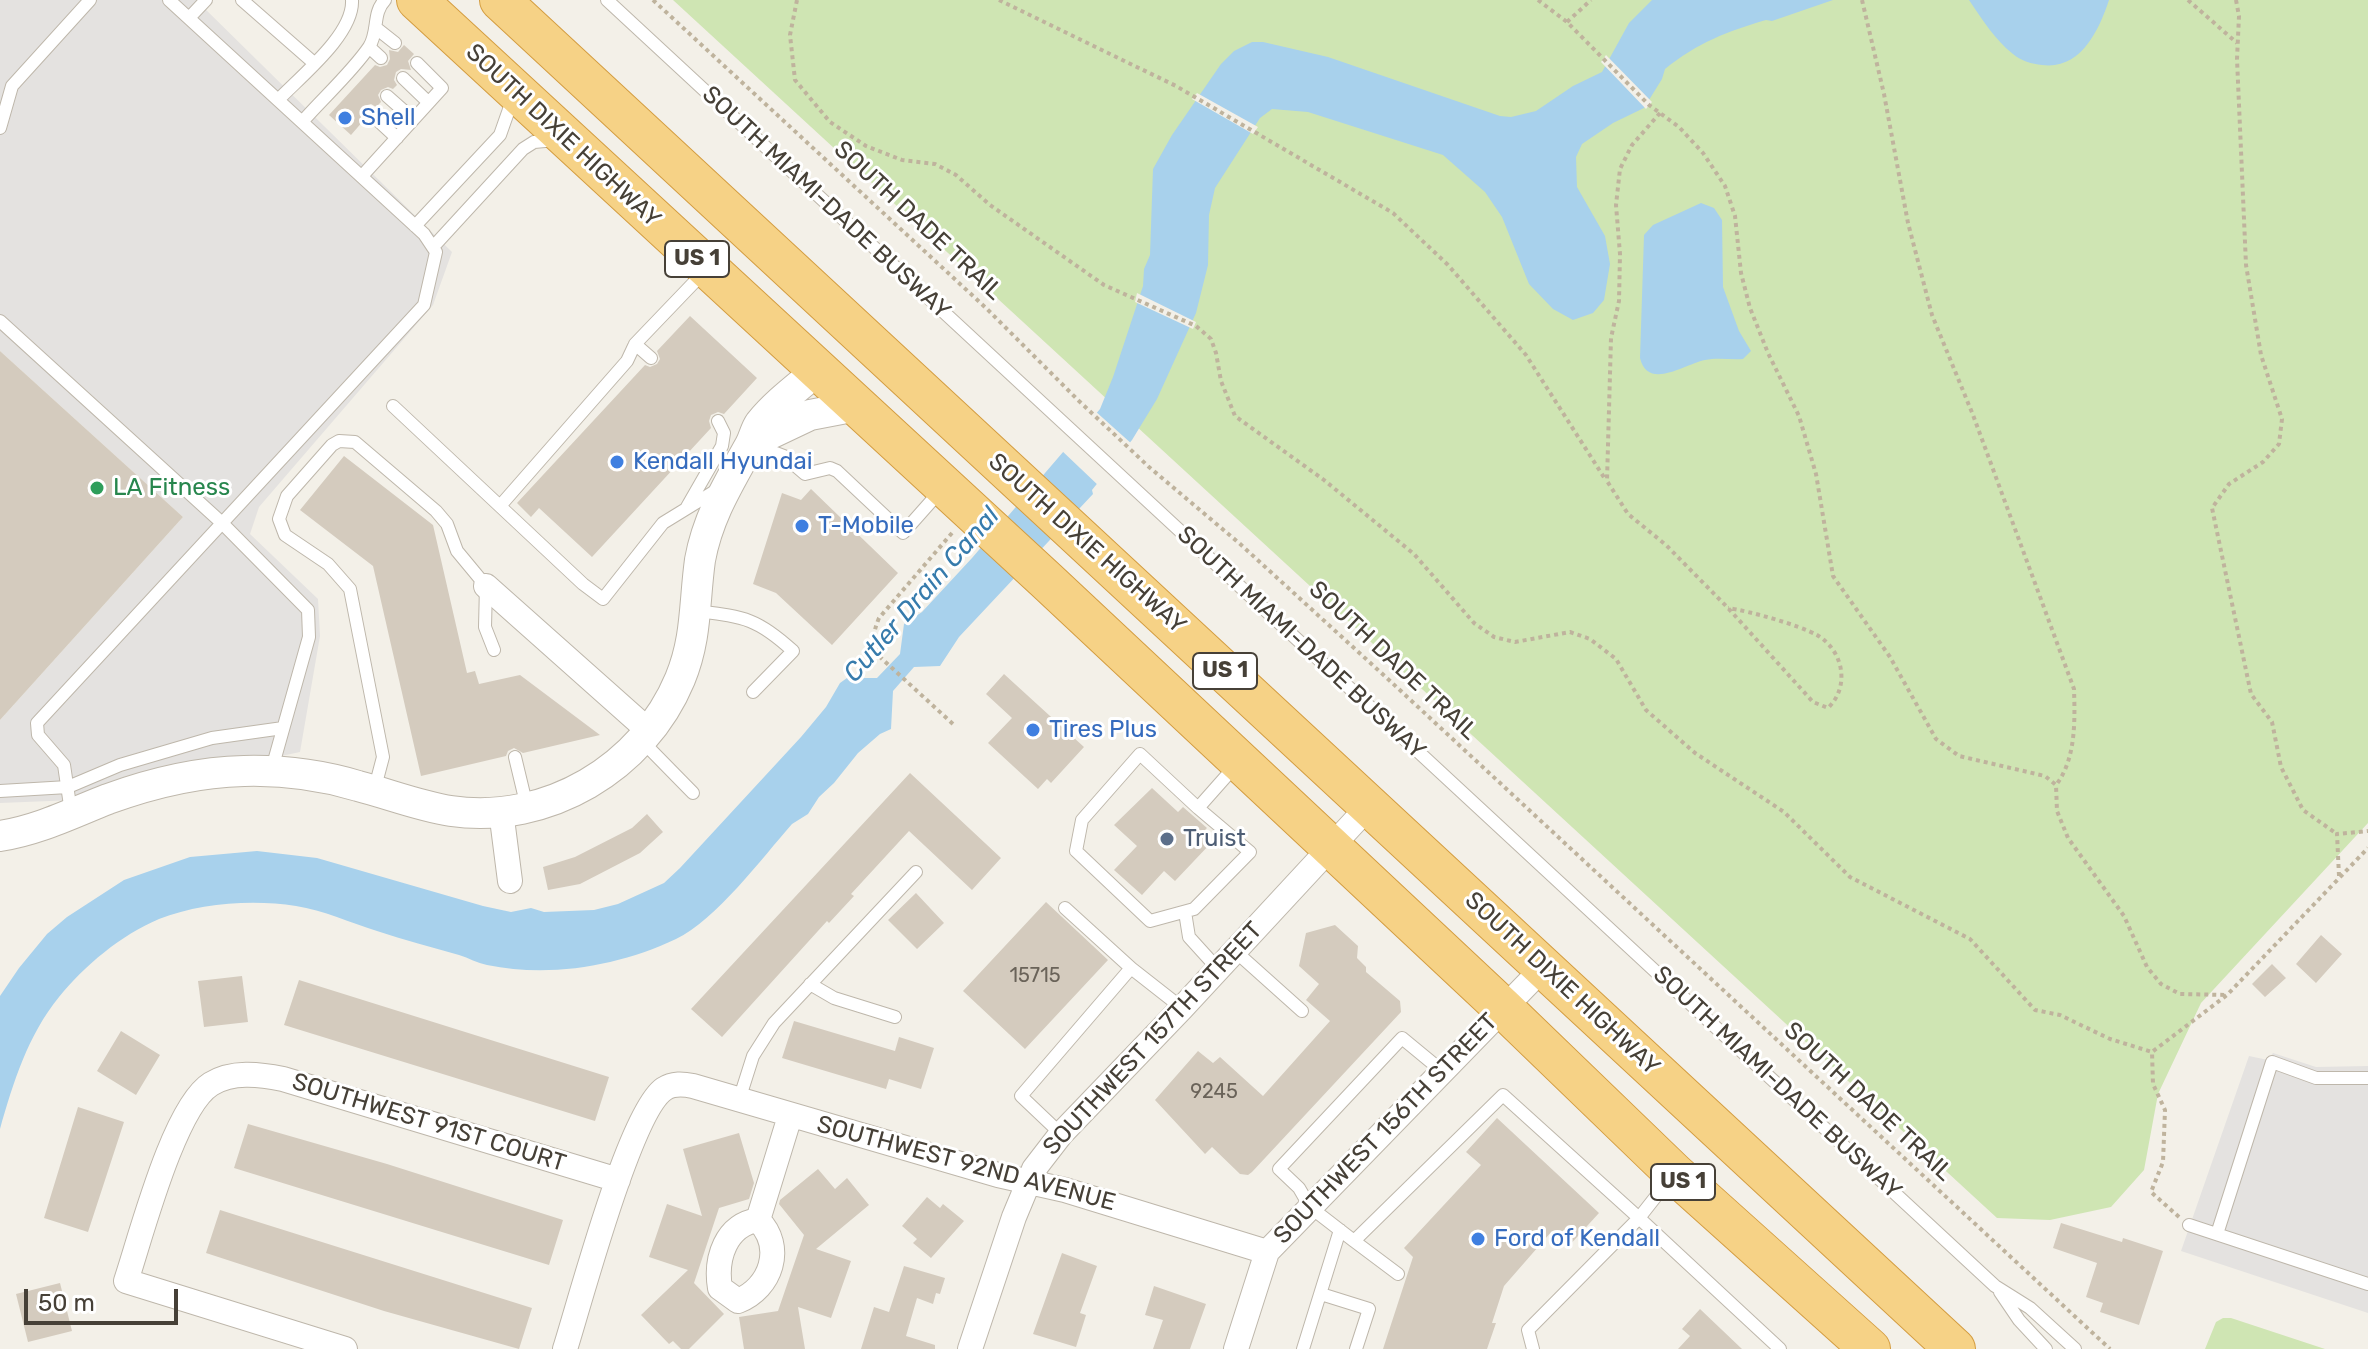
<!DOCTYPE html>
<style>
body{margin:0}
#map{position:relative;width:2368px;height:1349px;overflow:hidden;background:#f3f0e8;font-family:Rubik,sans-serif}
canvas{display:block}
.scale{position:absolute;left:24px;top:1289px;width:154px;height:36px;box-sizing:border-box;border:4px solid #464037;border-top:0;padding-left:10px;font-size:24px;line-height:28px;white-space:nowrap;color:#464037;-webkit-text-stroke:6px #fff;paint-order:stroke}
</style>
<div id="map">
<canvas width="2368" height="1349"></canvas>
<div class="scale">50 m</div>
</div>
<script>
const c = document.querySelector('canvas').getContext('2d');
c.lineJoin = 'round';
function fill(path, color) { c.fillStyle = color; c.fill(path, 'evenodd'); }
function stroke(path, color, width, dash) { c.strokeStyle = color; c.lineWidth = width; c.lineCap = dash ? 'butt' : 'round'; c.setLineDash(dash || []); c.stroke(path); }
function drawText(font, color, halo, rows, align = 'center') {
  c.font = font + ' Rubik,sans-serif'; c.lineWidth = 6; c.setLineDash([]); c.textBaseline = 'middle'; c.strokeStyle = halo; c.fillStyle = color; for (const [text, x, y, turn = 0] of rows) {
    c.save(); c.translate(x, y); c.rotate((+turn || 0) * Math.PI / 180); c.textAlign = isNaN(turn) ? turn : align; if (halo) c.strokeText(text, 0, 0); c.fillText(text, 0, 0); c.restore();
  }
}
fill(new Path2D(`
 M673 0H2368V823L2201 1003 2158 1094 2144 1170 2111 1207 2050 1220 1997 1218Z
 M2223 1318H2231L2325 1349H2205L2216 1322Z`), '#cfe5b3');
fill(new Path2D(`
 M0 0H196L452 252 433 305 259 507 250 534 318 599 320 636 300 752 75 800 0 803V720L183 517 0 351Z
 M2273 1053 2316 1067 2368 1066V1313L2181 1251 2249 1056 2268 1060Z`), '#e4e2e0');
fill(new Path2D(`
 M1652 0H1833L1772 21 1766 20C1728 31 1697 43 1665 69L1662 79 1644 108 1613 123 1582 144 1576 157 1577 187 1605 236 1610 264 1604 300 1593 313 1573 320 1553 309 1529 284 1502 217 1485 192 1443 155 1308 112 1272 109 1260 118 1215 188 1209 215 1208 265 1196 313 1157 399 1132 440 1092 490 1093 494 959 637 940 666 914 667 893 691 891 729 880 734 858 753 834 783 819 797 808 814 792 824C762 858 716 920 676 939 619 966 550 978 487 965 477 963 469 958 459 955 432 947 404 940 377 931 351 923 323 910 296 906 253 899 199 903 159 919 121 935 84 966 59 997 28 1035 13 1083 0 1129V996L19 968 47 934 67 917 124 880 190 857 257 851 317 858 483 906 511 912 531 908 544 912 594 910 618 904 664 883 680 868 801 737 826 707 840 683 847 678H877L900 654 904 624 922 612 972 558 1100 409 1113 377 1143 286 1144 269 1150 255 1153 169 1172 135 1221 64 1234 51 1252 42H1263L1328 57 1500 116 1511 117 1536 111 1573 86 1602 72 1629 23Z
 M1969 0H2109C2099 30 2081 70 2042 65 2032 64 2021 61 2013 54 1995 40 1982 19 1969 0Z
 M1701 203 1714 208 1722 220 1723 287 1739 331 1751 351 1743 359C1730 360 1718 357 1705 360 1685 364 1648 391 1640 358L1644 235 1653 225Z`), '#a8d1ec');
fill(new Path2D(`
 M1606 55 1652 102 1646 109 1601 62Z
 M1197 93 1258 127 1253 134 1192 99Z
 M1137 293 1196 322 1193 329 1135 302Z
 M1094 410 1133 445 1100 487 1060 449Z`), '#f3f0e8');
fill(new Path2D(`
 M404 45 414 54 408 61 411 70 401 69 396 72 394 80 397 85 393 89 388 87 381 90 378 95 381 102 376 107 371 104 364 106 361 112 364 120 351 135 329 115 375 65 380 67 387 65 390 59 389 50 398 52Z
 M690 316 757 378 724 414 718 412 711 415 709 421 711 428 592 557 539 508 531 517 517 503 645 365 650 367 657 364 660 359 657 351Z
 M0 351 183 517 0 720Z
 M344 456 433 525 467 673 475 671 479 684 520 675 600 735 523 753 514 748 508 751 506 756 421 776 373 566 300 510Z
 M811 489 898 573 832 645 776 593 753 584 782 493 801 500Z
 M1004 674 1084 747 1051 783 1047 779 1038 789 988 743 1012 718 986 694Z
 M910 773 1001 858 972 890 909 831 851 894 854 896 829 923 827 921 722 1037 691 1009Z
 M1152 788 1178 812 1183 807 1207 828 1201 834 1211 843 1175 881 1164 871 1142 895 1114 870 1137 846 1114 825Z
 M647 814 663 832 640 853 580 884 548 890 543 867 575 857 632 828Z
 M916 893 944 923 917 949 888 920Z
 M1046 902 1108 960 1025 1049 963 991Z
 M1335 925 1358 946 1357 958 1366 967V972L1400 1001 1401 1012 1252 1172 1248 1175 1240 1174 1212 1147 1205 1154 1155 1100 1198 1051 1213 1063 1220 1057 1263 1096 1330 1021 1306 1000 1319 984 1299 966 1306 933Z
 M2321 935 2342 954 2316 983 2296 964Z
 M2272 964 2286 978 2265 997 2252 984Z
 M242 976 248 1022 204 1027 198 981Z
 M299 980 609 1077 595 1121 284 1025Z
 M794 1021 895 1051 899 1037 934 1048 921 1089 889 1079 886 1089 782 1058Z
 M121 1031 160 1055 136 1095 97 1071Z
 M78 1107 124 1122 88 1232 44 1218Z
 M1497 1118 1599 1213 1567 1248 1552 1231 1504 1286 1492 1323H1496L1487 1349H1383L1413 1257 1404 1248 1481 1165 1466 1152Z
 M248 1124 387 1164 563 1220 549 1265 234 1168Z
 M739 1133 754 1183 749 1199 719 1208 694 1283 724 1314 689 1349H681L673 1341 669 1344 641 1315 688 1270 649 1257 667 1204 702 1216 683 1149Z
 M818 1169 835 1189 847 1178 869 1205 816 1249 851 1261 831 1318 798 1307 805 1349H744L739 1317 778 1311 804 1235 779 1204 780 1200Z
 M927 1197 940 1208 943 1204 964 1221 931 1258 913 1243 917 1239 902 1226Z
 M220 1210 532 1308 519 1349 384 1311 206 1253Z
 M2061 1223 2122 1242 2123 1238 2163 1251 2139 1325 2100 1312 2103 1303 2086 1297 2097 1263 2053 1248Z
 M1062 1253 1097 1266 1080 1313 1086 1315 1076 1347 1033 1334Z
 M904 1266 945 1278 940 1294 936 1293 933 1304 917 1298 906 1336 935 1345V1349H861L874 1307 889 1312Z
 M60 1283 72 1331 28 1342 16 1294Z
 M1154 1286 1206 1304 1190 1349H1153L1163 1320 1145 1315Z
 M1700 1309 1742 1349H1678L1690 1336 1682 1329Z`), '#d4cbbe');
const service = new Path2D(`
 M242 0 314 63
 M607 0 1995 1286 2030 1308 2075 1349
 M189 18 206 0
 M376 28 395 43
 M369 47 381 58
 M403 78 428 102
 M387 96 413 119
 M278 100C301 76 354 34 352 0
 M370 113 397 138
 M302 122C323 98 352 72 369 47 379 32 372 13 385 0
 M0 128 12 86 90 0
 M362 176 442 88 417 63
 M415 226 500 135 513 98
 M433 247 523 149 534 142 556 140
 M0 321 222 523 308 610 309 637 271 772
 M635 344 651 358
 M393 406 583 584 603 599 663 523 720 488
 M755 445 784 456 805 474 830 468 837 471 903 533 942 489
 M500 506 627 361 635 344 705 271
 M687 507 722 446 724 433 718 421
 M697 611C744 617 757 618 793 651L753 692
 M642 741 693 793
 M515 757 527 807
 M0 791 68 787 120 765 212 738 283 728
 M374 791 383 757 350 589 328 564 285 535 279 519 287 496 332 445 339 441 355 442 436 511 447 524 457 551 486 586 485 627 494 650
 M1198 808 1250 852 1194 909 1150 921 1076 851 1082 820 1140 754 1198 808 1237 764
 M71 812 64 765 38 735 37 723 424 305 436 252 424 234 169 0
 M1065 908 1131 968
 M1185 912 1189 937 1218 969
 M1235 951 1302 1011
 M810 984 834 998 895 1017
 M1442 1071 1402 1038 1279 1169 1299 1188 1310 1207 1354 1241 1503 1095 1639 1218 1528 1330 1533 1349
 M739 1100 753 1056 774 1023 916 872
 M1061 1134 1021 1096 1131 968 1182 1008
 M1672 1176 1639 1218 1780 1349
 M2189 1225 2368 1284
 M2217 1234 2272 1062 2316 1078H2368
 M1354 1241 1398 1274
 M2000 1292 2019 1320 2046 1349
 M1321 1294 1369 1309 1356 1349
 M1303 1349 1340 1230`);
const minor = new Path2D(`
 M486 586 649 731
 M501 811 510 881
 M758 1220C726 1225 715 1258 720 1288L738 1301C771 1288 785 1247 758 1220L790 1116
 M345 1349 126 1281C141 1236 174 1107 211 1084 232 1071 259 1074 283 1079L618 1180
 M565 1349C580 1302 630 1112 664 1089 673 1083 683 1084 693 1086L998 1175 1065 1190 1267 1252
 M970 1349 1014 1217 1034 1169 1061 1134 1182 1008 1370 805
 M1236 1349 1267 1252 1544 967`);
const tertiary = new Path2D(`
 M751 443 810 415 857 406
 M0 836C39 830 72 813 108 799 152 783 198 772 244 771 282 770 321 775 358 786 389 794 419 806 451 811 547 825 643 768 680 679 697 638 694 603 700 560 708 516 729 483 750 445 754 438 755 430 760 423 776 403 798 387 818 370`);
const trunk = new Path2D(`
 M417 0 1047 581 1503 1008 1674 1173 1870 1349
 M500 0 1955 1349`);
stroke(service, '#beb7ab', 14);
stroke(minor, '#beb7ab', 26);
stroke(tertiary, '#beb7ab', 32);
stroke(trunk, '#d49d41', 42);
stroke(new Path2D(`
 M653 0 986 308 1079 401 1149 467 1239 543 1389 680 2110 1349
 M797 0 790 35 795 80 830 122 866 146 902 160 935 164 956 175 990 205 1104 285 1196 326 1211 339 1216 353 1221 381 1235 416 1324 480 1414 554 1474 623 1494 637 1515 642 1570 632 1590 639 1616 659 1646 710 1695 753 1784 812 1850 877 1970 939 2035 1010 2060 1015 2110 1039 2152 1052
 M999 0 1176 86 1393 213 1448 265 1526 355 1605 479
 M1538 0 1567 22 1649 105 1679 127 1703 153 1725 186 1735 216 1741 273 1750 308 1768 353 1799 416 1816 474 1833 576 1890 657 1936 739 1959 756 2045 776 2056 785 2057 811 2068 838 2124 916 2147 967 2161 984 2180 994 2227 995
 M1862 0 1884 94 1908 223 1932 315 1973 415 2074 689C2075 721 2076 759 2056 785
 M2188 0 2237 43
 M2236 0 2239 16 2237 59 2246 265 2261 355 2282 419 2279 444 2263 462 2229 484 2212 508 2251 694 2272 722 2281 767 2303 810 2337 834
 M1567 22 1591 0
 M1660 113 1632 145 1620 169 1616 205 1620 254 1619 301 1611 338 1607 481 1628 514 1666 545 1728 608 1813 702 1828 708C1850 687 1844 651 1817 635 1799 625 1749 611 1728 608
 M952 533 879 618C873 633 871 643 880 657L953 724
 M2339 876 2337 834 2368 831
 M2179 1217 2151 1192 2163 1162 2165 1110 2153 1084 2152 1052 2227 995 2368 848`), '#bfb39d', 4, [4, 4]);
stroke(service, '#fff', 12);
stroke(minor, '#fff', 24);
stroke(tertiary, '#fff', 30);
stroke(trunk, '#f6d286', 40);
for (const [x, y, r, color] of [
 [345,118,8,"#3f7fe0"],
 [617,462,8,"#3f7fe0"],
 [97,488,8,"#2e9e5b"],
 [802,526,8,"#3f7fe0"],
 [1033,730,8,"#3f7fe0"],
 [1167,839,8,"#5c6f8a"],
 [1478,1239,8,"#3f7fe0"]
]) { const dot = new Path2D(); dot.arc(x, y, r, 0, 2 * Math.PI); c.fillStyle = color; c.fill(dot); stroke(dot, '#fff', 3); }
drawText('20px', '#6a6359', null, [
 ["15715",1035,976],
 ["9245",1214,1092]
]);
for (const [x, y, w] of [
 [697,259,64],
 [1225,671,64],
 [1683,1182,64]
]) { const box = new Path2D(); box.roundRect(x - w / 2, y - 18, w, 36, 6); c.fillStyle = '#fff'; c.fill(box); stroke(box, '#464037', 2); }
drawText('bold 22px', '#464037', null, [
 ["US 1",697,259],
 ["US 1",1225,671],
 ["US 1",1683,1182]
]);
drawText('24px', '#366cbe', '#fff', [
 ["Shell",361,118],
 ["Kendall Hyundai",633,462],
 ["T-Mobile",818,526],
 ["Tires Plus",1049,730],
 ["Ford of Kendall",1494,1239]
], 'left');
drawText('24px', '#464037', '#fff', [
 ["SOUTH DIXIE HIGHWAY",563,136,43],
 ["SOUTH MIAMI-DADE BUSWAY",826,203,43],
 ["SOUTH DADE TRAIL",918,221,43],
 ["SOUTH DIXIE HIGHWAY",1087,544,42],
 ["SOUTH MIAMI-DADE BUSWAY",1301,643,43],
 ["SOUTH DADE TRAIL",1393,661,43],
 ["SOUTH DIXIE HIGHWAY",1562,984,43],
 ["SOUTHWEST 157TH STREET",1153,1039,-47],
 ["SOUTH MIAMI-DADE BUSWAY",1777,1083,43],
 ["SOUTH DADE TRAIL",1868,1102,43],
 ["SOUTHWEST 91ST COURT",429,1123,17],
 ["SOUTHWEST 156TH STREET",1386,1129,-46],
 ["SOUTHWEST 92ND AVENUE",966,1164,15]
]);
drawText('24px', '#27864d', '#fff', [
 ["LA Fitness",113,488]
], 'left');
drawText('24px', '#4e5e75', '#fff', [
 ["Truist",1183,839]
], 'left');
drawText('italic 26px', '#367bac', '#fff', [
 ["Cutler Drain Canal",922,595,-49]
]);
</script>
